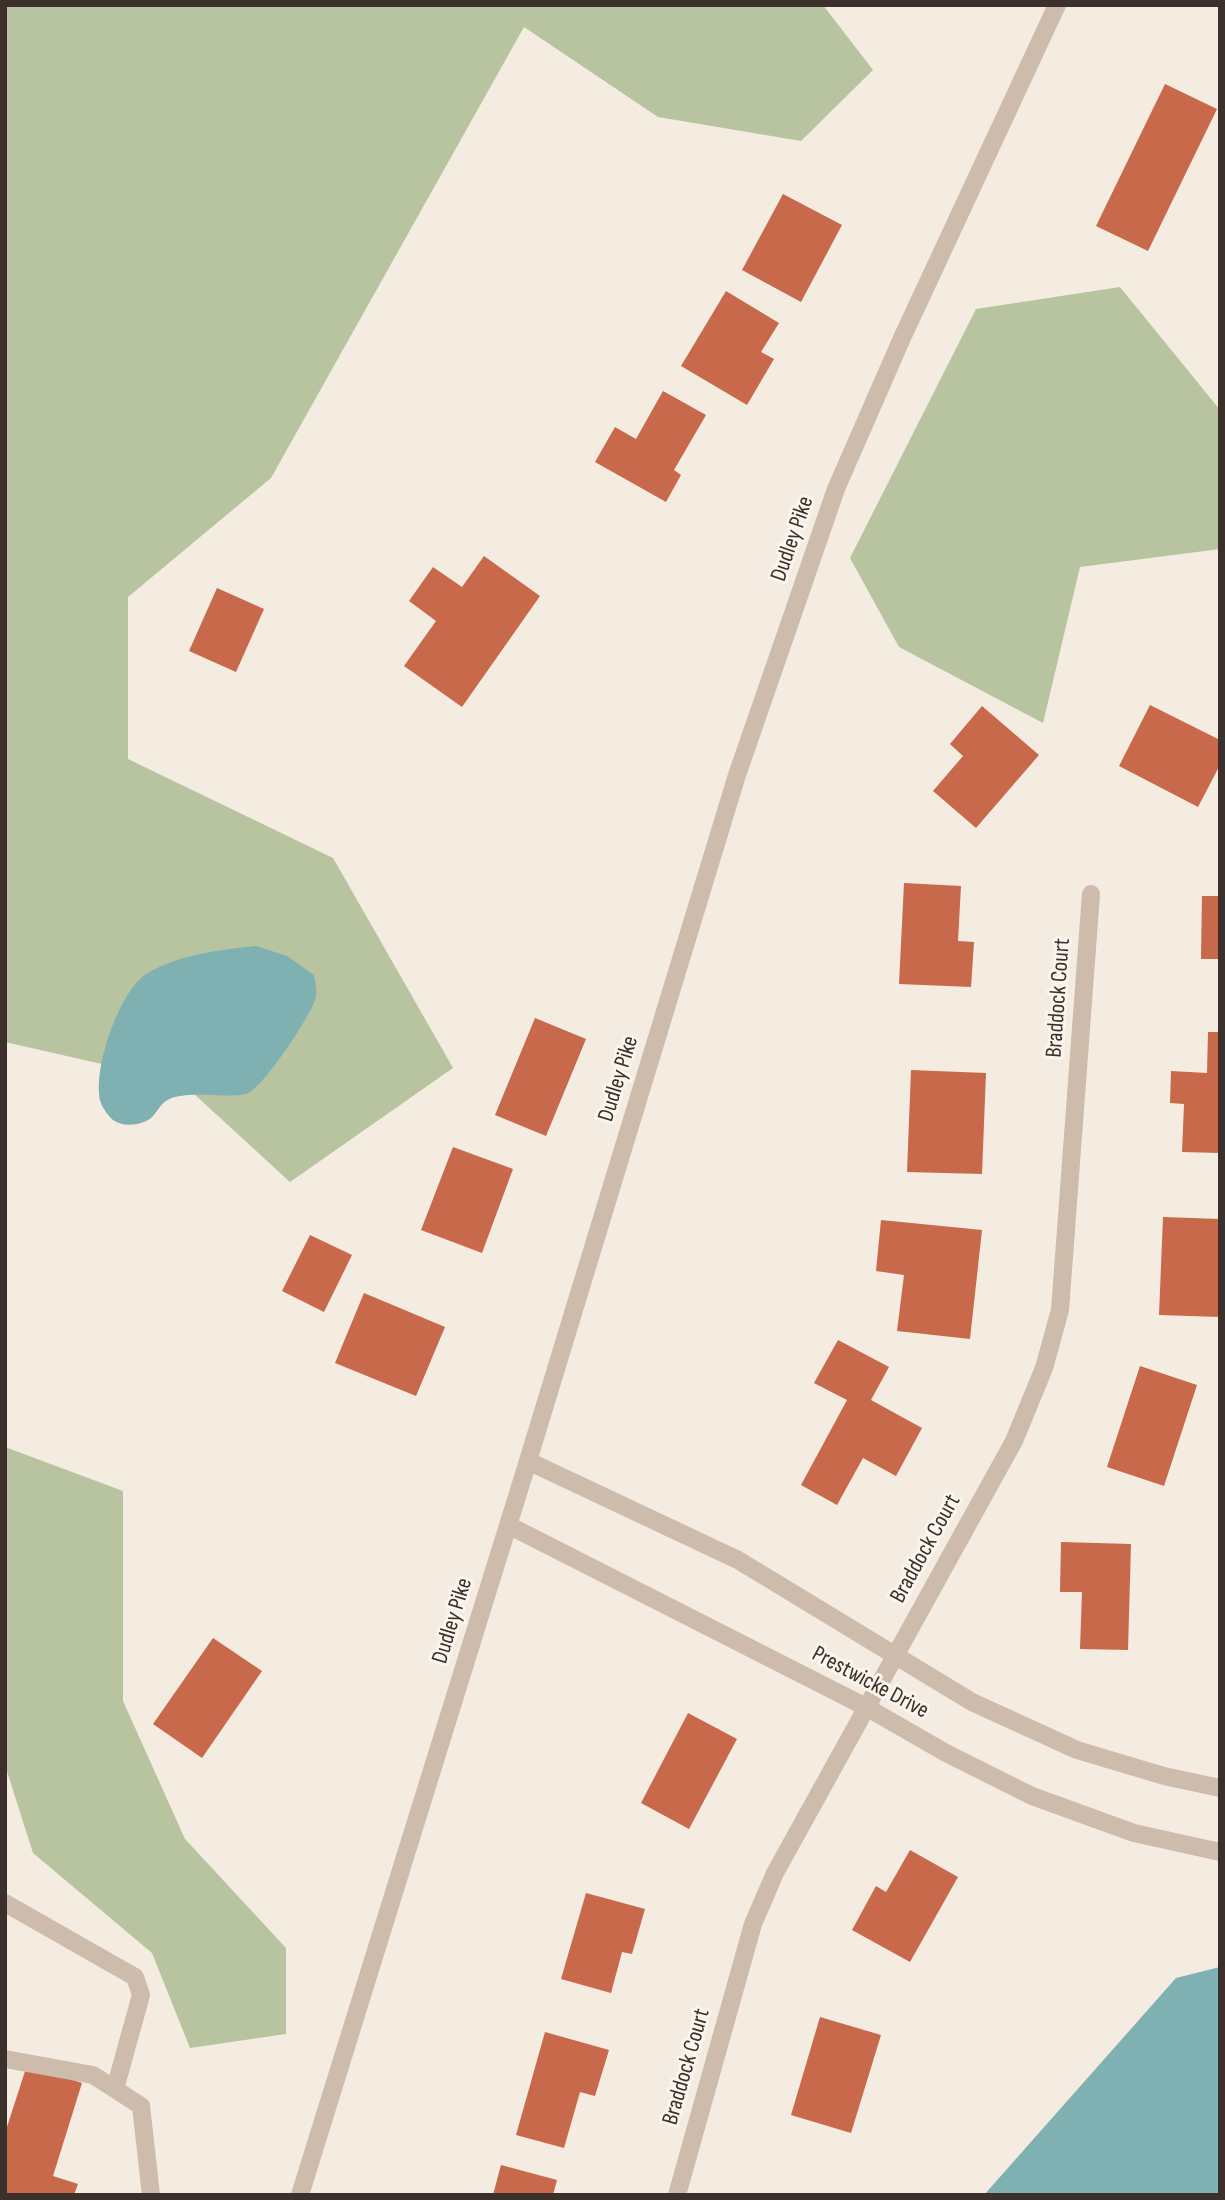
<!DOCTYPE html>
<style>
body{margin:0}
#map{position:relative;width:1225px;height:2200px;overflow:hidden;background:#f4ebe1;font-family:"Sofia Sans Condensed",sans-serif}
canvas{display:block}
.frame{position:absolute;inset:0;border:7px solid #3b302b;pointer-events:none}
</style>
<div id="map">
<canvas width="1225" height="2200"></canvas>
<div class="frame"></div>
</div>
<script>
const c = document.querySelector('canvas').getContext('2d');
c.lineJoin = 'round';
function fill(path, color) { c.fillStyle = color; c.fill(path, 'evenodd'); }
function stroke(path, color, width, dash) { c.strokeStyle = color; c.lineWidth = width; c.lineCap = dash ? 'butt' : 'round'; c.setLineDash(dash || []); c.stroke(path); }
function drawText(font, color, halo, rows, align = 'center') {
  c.font = font + ' "Sofia Sans Condensed",sans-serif'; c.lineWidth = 6; c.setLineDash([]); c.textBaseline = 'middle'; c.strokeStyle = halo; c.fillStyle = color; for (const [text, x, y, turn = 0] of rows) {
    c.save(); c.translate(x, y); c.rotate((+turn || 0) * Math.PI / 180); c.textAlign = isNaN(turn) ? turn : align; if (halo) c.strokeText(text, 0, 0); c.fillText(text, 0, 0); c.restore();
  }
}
fill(new Path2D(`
 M5 5H823L873 70 801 141 658 117 524 27 271 478 128 597V759L333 858 453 1068 290 1182 181 1082 5 1042Z
 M1120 287 1220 410V549L1080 567 1043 723 899 647 850 558 976 309Z
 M5 1447 123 1491V1701L185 1839 286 1948V2034L190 2048 152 1953 33 1853 5 1765Z`), '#b8c4a0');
fill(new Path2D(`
 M256 946 287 956 314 975C315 981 317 989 316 996 314 1012 261 1091 246 1094 224 1099 184 1089 166 1101 161 1104 157 1112 152 1117 144 1125 123 1128 113 1120 109 1117 102 1107 101 1103 91 1072 120 988 148 973 181 954 220 950 256 946Z
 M1220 1967V2195H984L1176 1978Z`), '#7fb0b2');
fill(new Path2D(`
 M1165 84 1217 109 1148 251 1096 226Z
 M783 194 842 225 801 302 742 270Z
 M726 291 779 323 761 352 774 359 747 405 681 366Z
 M663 391 706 415 674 470 681 475 666 502 595 462 615 427 636 439Z
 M484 556 540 596 462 707 404 666 436 621 409 601 433 567 462 587Z
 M217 588 264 609 236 672 189 651Z
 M1150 705 1220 740V765L1198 807 1119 766Z
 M982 706 1039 755 976 828 933 791 963 756 950 744Z
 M904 883 961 886 958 941 974 942 971 987 899 984Z
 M1202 896H1220V959H1201Z
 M535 1018 586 1039 546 1136 495 1115Z
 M1208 1032H1220V1153L1182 1152 1184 1104 1170 1103 1171 1071 1207 1073Z
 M911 1070 986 1073 982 1174 907 1172Z
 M453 1147 513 1169 482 1253 421 1230Z
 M1163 1217 1220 1219V1317L1159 1315Z
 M881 1220 982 1230 970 1339 897 1331 904 1275 876 1271Z
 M310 1235 352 1255 324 1312 282 1291Z
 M364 1293 445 1327 416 1396 335 1363Z
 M838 1340 889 1367 871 1400 922 1428 896 1476 863 1458 837 1505 801 1485 847 1400 814 1383Z
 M1140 1366 1197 1385 1164 1486 1107 1467Z
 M1061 1542 1131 1544 1128 1650 1080 1649 1082 1592H1060Z
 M213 1638 262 1671 202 1758 153 1724Z
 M688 1713 737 1739 689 1829 641 1803Z
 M910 1850 958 1877 910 1962 852 1930 876 1886 886 1892Z
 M586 1893 645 1909 632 1954 622 1952 611 1993 561 1979Z
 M820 2017 881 2035 851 2133 791 2115Z
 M545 2032 609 2050 595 2096 580 2092 564 2148 516 2135Z
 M27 2065 82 2083 53 2176 78 2184 74 2195H5V2133Z
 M501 2165 557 2180 553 2195H493Z`), '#c8694b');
stroke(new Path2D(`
 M528 1461 738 1560 972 1702 1077 1750 1164 1776 1220 1788
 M508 1525 866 1707 946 1753 1032 1796 1134 1833 1220 1852
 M5 1903 135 1977 141 1995 115 2089
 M5 2059 93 2075 141 2106 151 2195
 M300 2195 524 1474 737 775 789 625 836 489 902 338 1057 5
 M677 2195 753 1924 775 1873 1014 1441 1044 1368 1060 1310 1091 894`), '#cdbbac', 18);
drawText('23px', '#3b302b', '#fbf5ee', [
 ["Dudley Pike",793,539,-71],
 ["Braddock Court",1059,998,-86],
 ["Dudley Pike",619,1079,-73],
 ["Braddock Court",926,1549,-61],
 ["Dudley Pike",453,1621,-73],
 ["Prestwicke Drive",870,1683,28],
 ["Braddock Court",687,2067,-74]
]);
</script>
